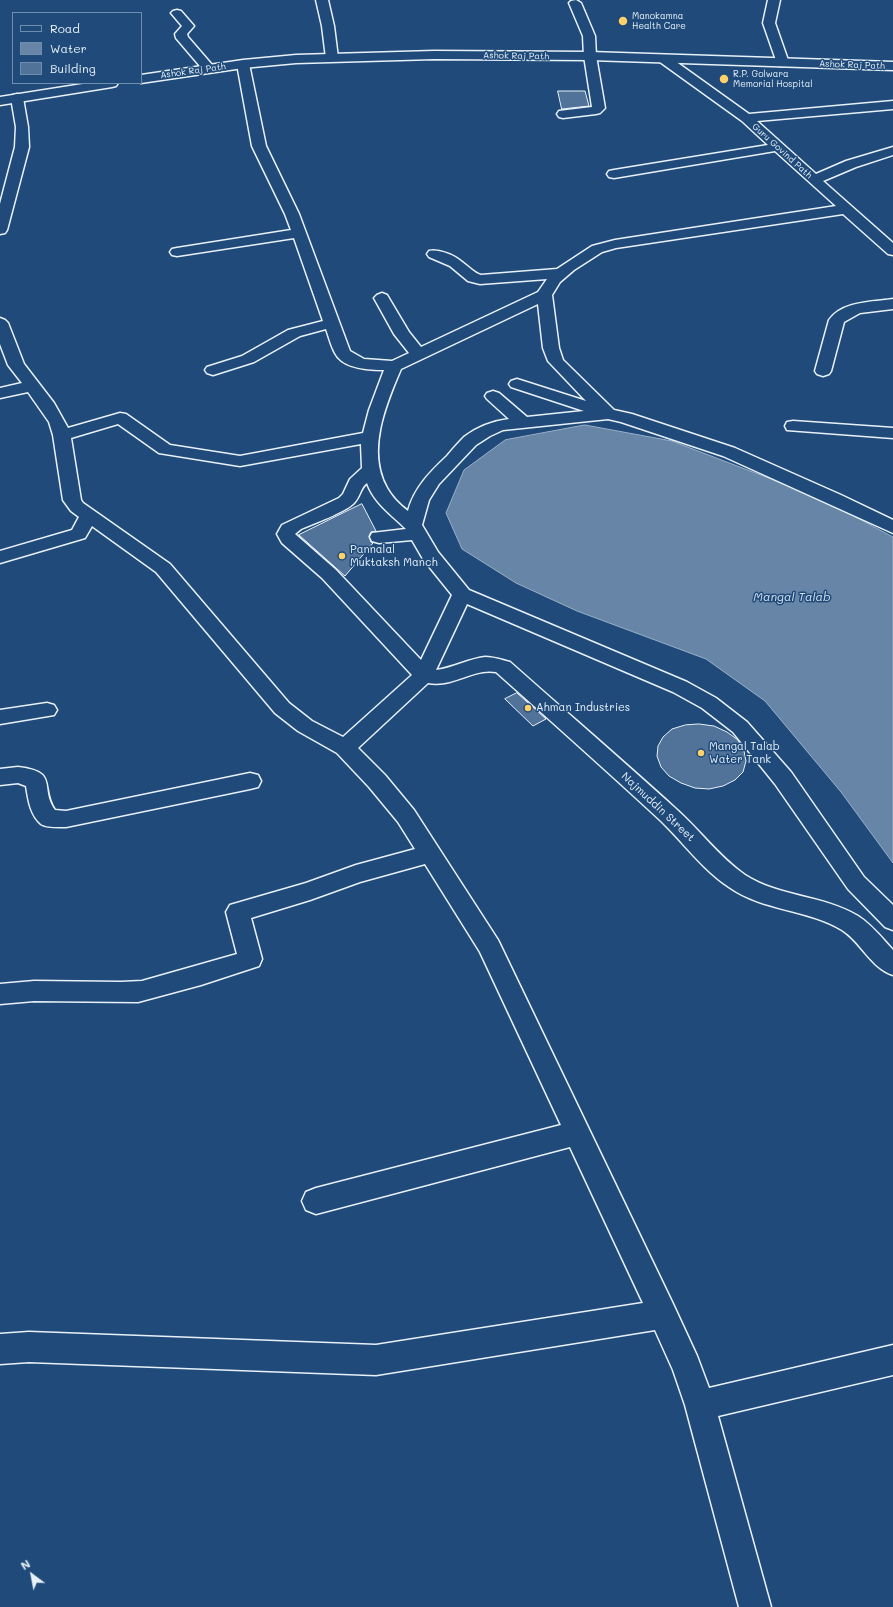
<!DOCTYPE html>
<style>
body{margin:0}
#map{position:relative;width:893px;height:1607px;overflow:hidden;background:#1f4a7a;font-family:Mali,sans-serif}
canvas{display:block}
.legend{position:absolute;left:12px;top:12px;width:130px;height:72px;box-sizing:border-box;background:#1f4a7a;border:1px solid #6f8dac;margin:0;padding:5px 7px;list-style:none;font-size:12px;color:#e8f1f8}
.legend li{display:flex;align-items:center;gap:8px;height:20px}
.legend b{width:20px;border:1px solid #6f8dac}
.north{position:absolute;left:12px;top:1555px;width:40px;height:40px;-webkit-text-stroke:3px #1f4a7a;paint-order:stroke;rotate:328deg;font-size:11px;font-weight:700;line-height:16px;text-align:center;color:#e8f1f8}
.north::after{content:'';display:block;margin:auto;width:14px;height:18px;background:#e8f1f8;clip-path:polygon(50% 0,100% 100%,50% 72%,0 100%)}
</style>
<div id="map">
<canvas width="893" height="1607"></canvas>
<ul class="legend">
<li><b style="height:5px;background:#1f4a7a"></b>Road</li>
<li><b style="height:11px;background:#6685a7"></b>Water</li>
<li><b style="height:11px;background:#517399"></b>Building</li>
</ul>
<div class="north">N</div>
</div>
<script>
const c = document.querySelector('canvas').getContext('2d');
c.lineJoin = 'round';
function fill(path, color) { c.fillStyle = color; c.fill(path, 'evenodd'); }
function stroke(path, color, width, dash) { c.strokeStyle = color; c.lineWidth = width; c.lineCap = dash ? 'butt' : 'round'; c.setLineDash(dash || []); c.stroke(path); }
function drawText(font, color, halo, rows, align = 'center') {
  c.font = font + ' Mali,sans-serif'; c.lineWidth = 3; c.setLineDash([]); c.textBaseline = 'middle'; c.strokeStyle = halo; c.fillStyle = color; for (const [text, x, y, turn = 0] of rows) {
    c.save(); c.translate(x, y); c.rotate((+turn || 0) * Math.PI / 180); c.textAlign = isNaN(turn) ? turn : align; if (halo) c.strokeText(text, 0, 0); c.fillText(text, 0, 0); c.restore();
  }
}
const water = new Path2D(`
 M585 425 672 441 818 497 893 537V863L841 792 765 701 706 659 577 611 516 583 462 549 446 513 464 470 505 440Z`);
fill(water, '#6685a7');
stroke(water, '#9ab0c7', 1);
const building = new Path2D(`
 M558 91H585L589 106 562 109Z
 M362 504 376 531 371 532 369 536 371 542 373 543 345 576 299 535Z
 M517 693 536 710 546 719 533 726 505 699Z
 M699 724 714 726 727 732 738 740 744 751 746 761 743 772 735 780 723 786 709 789 695 788 681 783 669 776 661 767 657 756 658 746 663 737 672 729 685 725Z`);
fill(building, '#517399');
stroke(building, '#e8f1f8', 1);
const minor = new Path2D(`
 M316 0H328L334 26 338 58 336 61H328L326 58 322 26Z
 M576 0 581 3 595 36 596 56 605 108 600 113 596 114 563 118 559 117 557 114 559 111 592 107 584 56 583 36 569 3 571 1Z
 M768 0H780L775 23 789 63 787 66H779L777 63 763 23Z
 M177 10 181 11 194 26 187 34 188 37 213 66 215 69 213 72H205L176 38 175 34 182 26 171 13 173 11Z
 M664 55 668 56 749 114 893 101V109L757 121 816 174 846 161 893 147V155L856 167 823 181 893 243V255L888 254 843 214 616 248 602 252 574 270 560 282 552 295 559 348 563 360 614 410 632 414 735 448 841 495 893 520V533L723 456 621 422 608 419 503 430 490 436 476 445 439 484 429 500 422 525 438 552 469 590 687 682 716 698 747 722 791 772 864 877 893 905V930L885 927 848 889 775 784 733 732 702 708 673 692 467 604 436 670C453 668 468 659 485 657 494 657 502 660 510 662 565 711 621 759 675 808 699 829 719 857 745 875 779 897 823 895 858 916 872 925 882 938 893 950V975C871 968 861 942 842 930 807 909 763 911 729 887 703 870 683 842 660 820 606 770 551 721 496 672 473 668 452 688 428 683L358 748 385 775 414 810 498 940 673 1304 697 1356 709 1388 893 1345V1375L718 1416 771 1607H739L685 1405 673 1370 655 1330 376 1375 29 1362 0 1364V1334L29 1332 376 1345 643 1303 570 1147 316 1214 306 1210 302 1201 306 1192 316 1188 561 1125 480 952 425 864 360 882 310 900 251 918 262 959 259 966 201 985 138 1002 34 1001 0 1004V984L34 981 121 982 142 981 237 954 226 912 230 905 306 883 356 865 415 849 398 822 369 787 337 753 298 731 275 713 156 572 92 526 85 538 0 563V551L72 530 79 517 71 511 63 500 53 435 49 422 28 392 0 398V388L22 383 8 365 0 344V318L5 320 8 323 24 364 54 403 68 428 120 413 126 414 170 445 240 456 363 433 369 410 384 370C369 370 343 369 335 353 331 346 329 337 326 329L300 336 254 362 213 375 207 373 205 370 207 367 242 356 288 330 323 321 294 238 177 256 172 255 170 252 172 249 177 248 291 230 285 214 252 146 237 64 239 61H247L249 64 266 146 299 214 350 351 364 359 392 361 409 353 394 334 374 298 377 295 382 293 387 295 409 332 421 347 538 292 547 279 480 284 468 281 450 266 429 257 427 254 429 251C439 249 454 255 462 262 468 266 474 273 481 275L557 269 592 246 615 240 836 206 775 151 614 178 609 177 607 174 609 171 614 170 768 145 742 121 660 62 658 59 660 56ZM538 304 543 348 548 361 586 401 517 379 511 381 509 384 511 387 584 411 527 417 499 393 493 391 487 393 485 396 487 399 509 419C493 421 477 427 464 437 458 443 452 450 447 456 430 472 414 488 408 511 400 505 392 497 387 488 366 451 386 404 401 369ZM118 424 159 453 240 466 361 444 362 468 350 479 343 494 339 498 282 525 277 534 282 543 322 578 412 675 343 737 312 721 289 703 170 564 83 503 81 500 71 438ZM367 483C374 503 392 515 406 529L372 533 370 537 372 541 379 543 412 540 423 559 452 595 421 660 336 570 295 534 301 529C313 524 345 512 353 504 360 498 360 488 367 483Z
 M17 94 21 95 23 98 28 127 29 147 7 230 5 233 0 234V204L15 147 16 127 11 98 13 95Z
 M893 299V309L860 313 844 322 831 371 829 374 823 376 817 374 815 371 829 320C842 301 873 302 893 299Z
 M793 421 893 428V438L787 430 785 426 787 422Z
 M47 703 54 705 57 710 54 715 0 724V710Z
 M18 767C60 772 39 787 55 810L66 811 250 773 258 775 261 781 258 787 250 789 66 827C59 827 47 828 41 824 30 815 28 798 26 786L18 783 0 785V769Z`);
const major = new Path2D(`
 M434 51 590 52 893 62V70L590 60 434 59 296 63 243 68 141 83V75L243 60 296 55Z
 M89 83H118L116 86 112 87 0 105V97Z`);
stroke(minor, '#e8f1f8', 3);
stroke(major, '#e8f1f8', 3);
fill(minor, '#1f4a7a');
fill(major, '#1f4a7a');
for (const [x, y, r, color] of [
 [623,21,5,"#ffd166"],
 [724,79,5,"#ffd166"],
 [342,556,4,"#ffd166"],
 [528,708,4,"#ffd166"],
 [701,753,4,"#ffd166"]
]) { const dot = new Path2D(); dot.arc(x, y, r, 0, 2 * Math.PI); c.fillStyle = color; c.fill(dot); stroke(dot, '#1f4a7a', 1.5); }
drawText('9px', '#e8f1f8', '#1f4a7a', [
 ["Manokamna",632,16],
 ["Health Care",632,26],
 ["R.P. Golwara",733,74],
 ["Memorial Hospital",733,84]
], 'left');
drawText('9px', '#e8f1f8', '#1f4a7a', [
 ["Ashok Raj Path",516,56,1],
 ["Ashok Raj Path",852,65,2],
 ["Ashok Raj Path",193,71,-8],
 ["Guru Govind Path",782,151,42]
]);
drawText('11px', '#e8f1f8', '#1f4a7a', [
 ["Pannalal",350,550],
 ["Muktaksh Manch",350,563],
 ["Ahman Industries",536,708],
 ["Mangal Talab",709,747],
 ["Water Tank",709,760]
], 'left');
drawText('11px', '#e8f1f8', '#1f4a7a', [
 ["Najmuddin Street",658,807,43]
]);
drawText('italic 12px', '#d4e1ec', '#1f4a7a', [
 ["Mangal Talab",792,597]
]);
</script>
